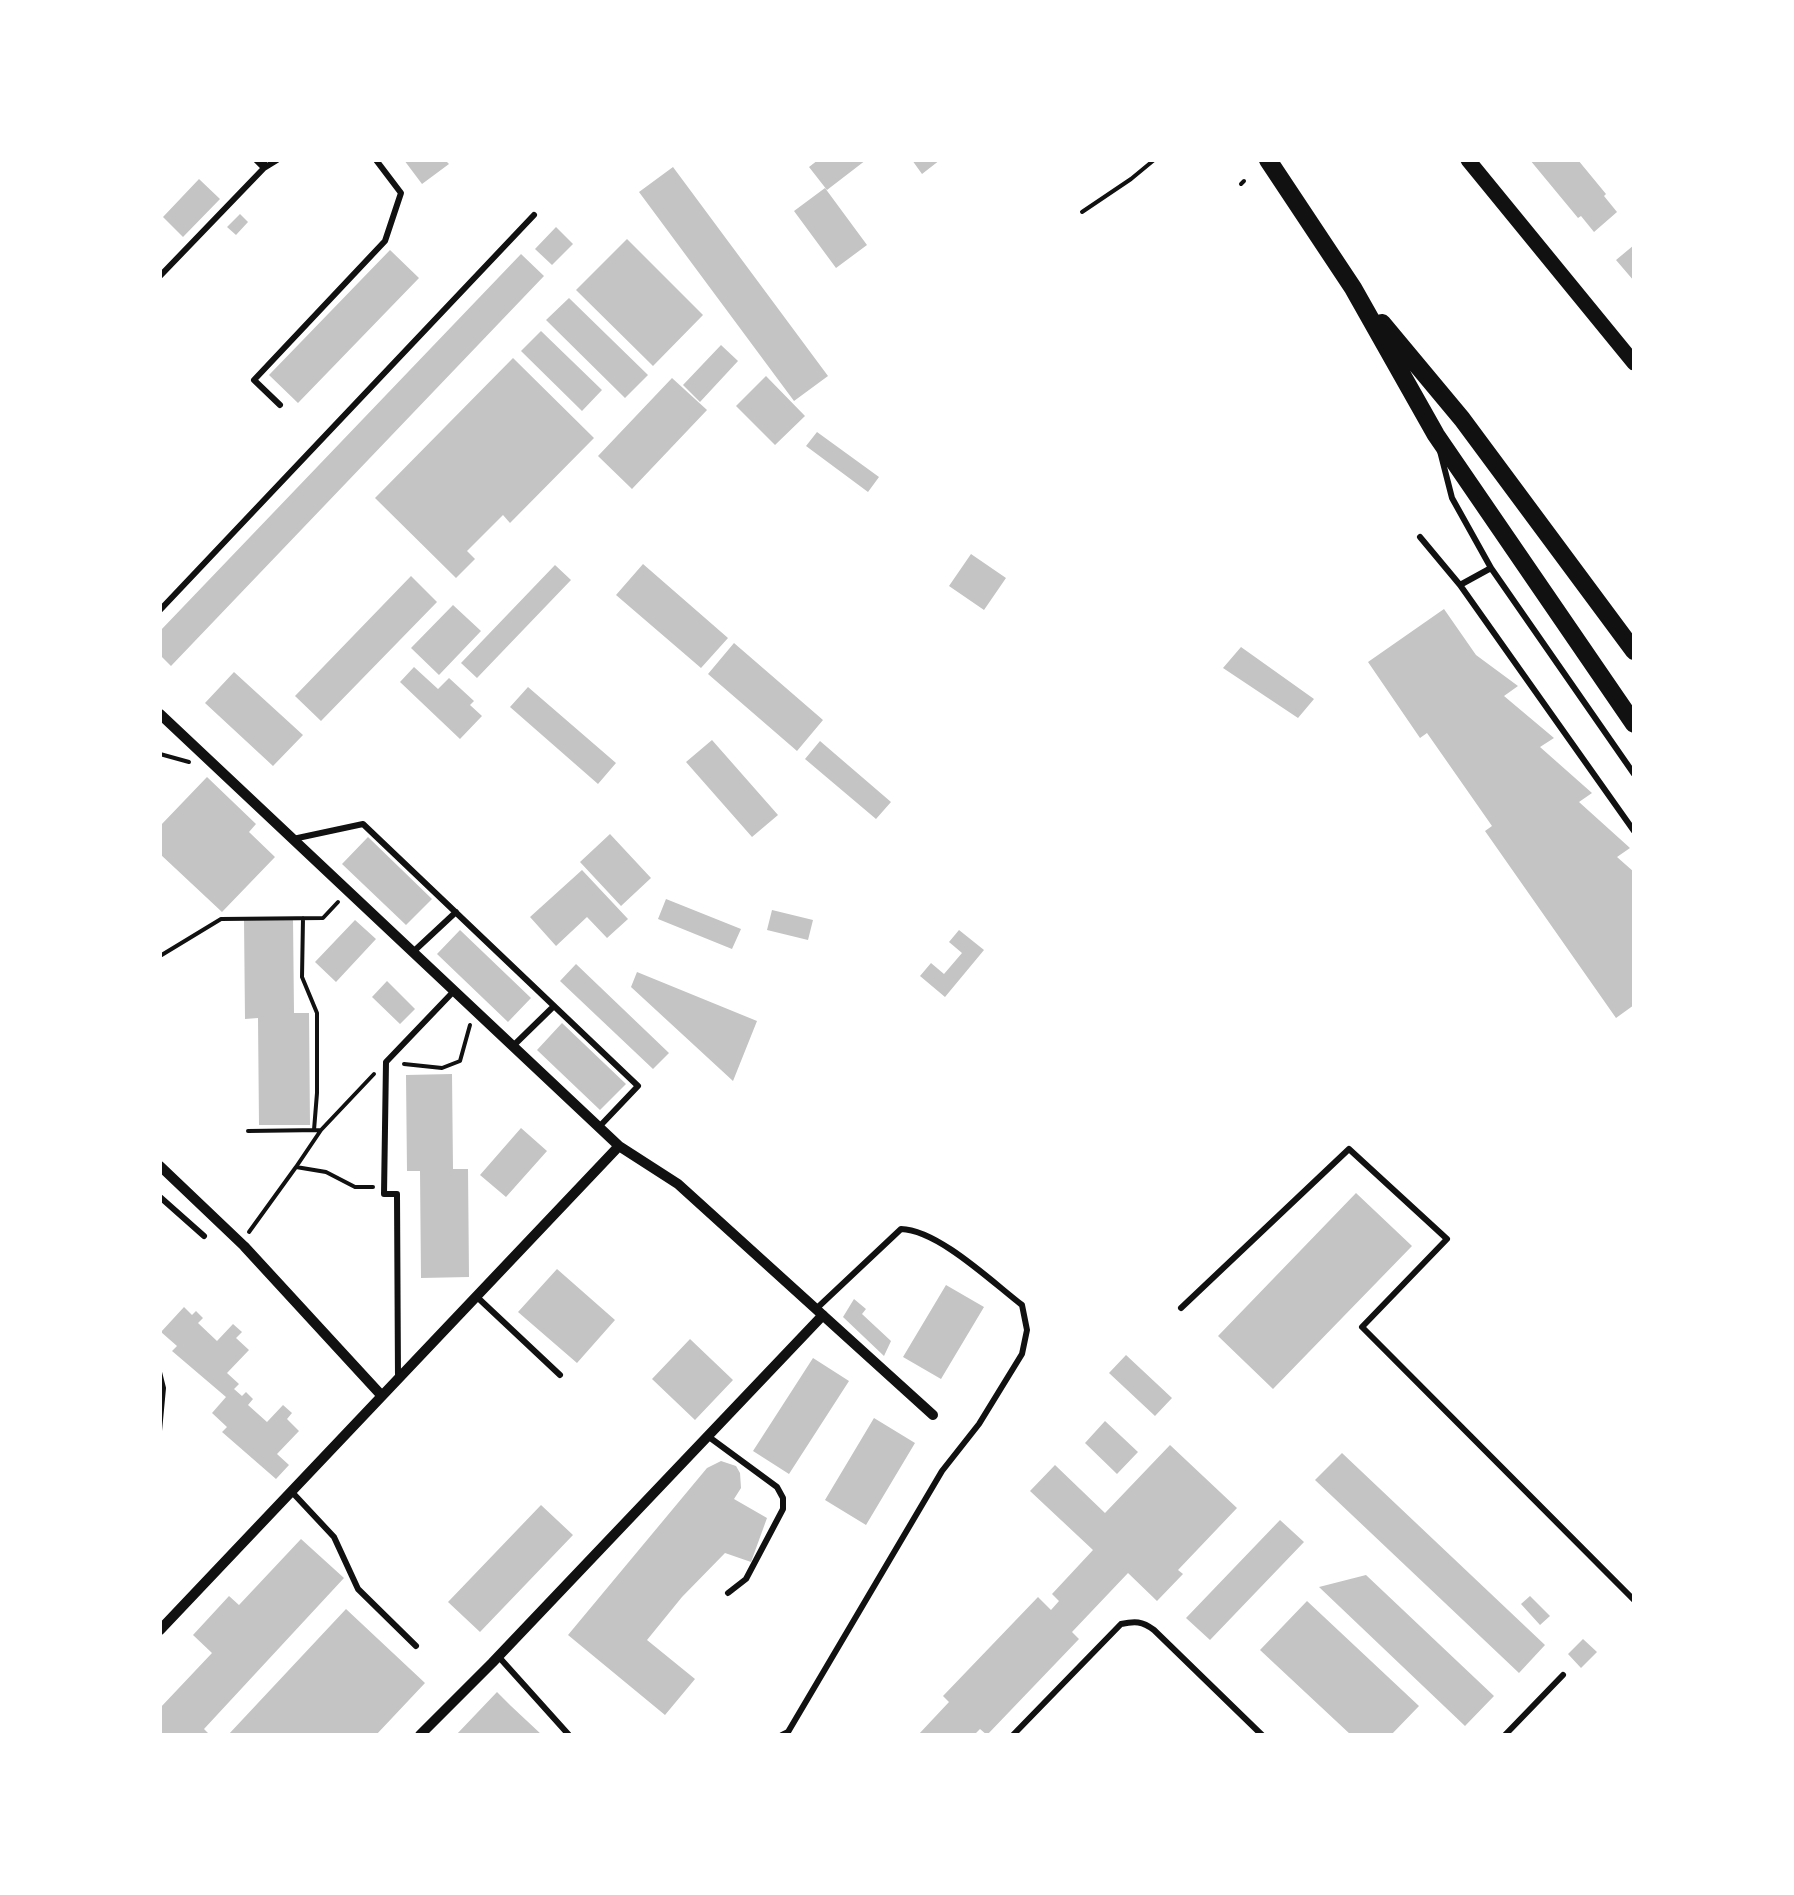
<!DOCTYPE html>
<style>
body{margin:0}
#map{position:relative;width:1794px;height:1895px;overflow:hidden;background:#fff;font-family:Inter,sans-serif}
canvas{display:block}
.frame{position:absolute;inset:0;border:162px solid #fff;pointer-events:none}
</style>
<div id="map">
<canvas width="1794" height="1895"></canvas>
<div class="frame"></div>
</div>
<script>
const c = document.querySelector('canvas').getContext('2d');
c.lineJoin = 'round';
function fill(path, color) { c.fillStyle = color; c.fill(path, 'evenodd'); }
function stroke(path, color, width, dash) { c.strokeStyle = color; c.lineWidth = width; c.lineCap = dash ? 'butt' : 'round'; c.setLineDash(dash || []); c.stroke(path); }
fill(new Path2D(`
 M404 160H445L449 164 422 184Z
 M818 160H866L827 190 809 167Z
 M912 160H940L922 174Z
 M1530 160H1578L1606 194 1604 196 1617 212 1594 232 1581 216 1578 218Z
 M673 167 828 376 794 401 639 192Z
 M199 179 220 199 183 237 163 217Z
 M825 188 867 245 836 268 794 211Z
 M240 214 248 222 236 235 227 227Z
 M556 227 573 244 552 265 535 249Z
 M627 239 703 315 653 366 576 290Z
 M1634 245V281L1616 260Z
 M390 250 419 278 298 403 269 375Z
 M521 254 544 276 171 666 160 655V631Z
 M569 298 648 375 625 398 546 320Z
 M541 331 602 390 582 411 521 351Z
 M721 345 738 361 700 402 683 385Z
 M513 358 594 438 510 523 503 515 467 551 475 559 456 578 375 498Z
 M766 376 805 416 775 445 736 406Z
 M672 378 707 410 632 489 598 456Z
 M817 432 879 477 868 492 806 446Z
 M971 554 1006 578 984 610 949 586Z
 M643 564 728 638 701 668 616 595Z
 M555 565 571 580 477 678 461 663Z
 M411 576 437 602 321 721 295 696Z
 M453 605 481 631 439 675 411 648Z
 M1444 609 1476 655 1518 686 1504 696 1554 738 1540 747 1592 793 1579 802 1630 848 1617 857 1634 872V1005L1616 1018 1485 831 1492 826 1427 733 1420 738 1368 662Z
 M734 643 823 720 797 751 708 674Z
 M1241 647 1314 699 1298 718 1223 668Z
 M414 667 438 689 449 678 474 701 470 705 482 716 460 739 400 682Z
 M234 672 303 735 273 766 205 703Z
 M528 687 616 763 598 784 510 707Z
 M712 740 778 815 752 837 686 762Z
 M820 741 891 802 876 819 805 759Z
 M207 777 256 824 249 832 275 857 222 912 160 854V826Z
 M610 834 651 878 621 906 580 862Z
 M368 837 432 899 406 925 342 864Z
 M582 870 628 919 607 938 587 917 556 946 530 917Z
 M666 899 741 929 732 949 658 919Z
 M772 910 813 920 808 940 767 930Z
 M293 918 294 1013H309L310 1125H259L258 1018 245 1019 244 919Z
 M355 920 376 939 336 982 315 962Z
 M460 930 531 998 508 1022 437 954Z
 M959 930 984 950 945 997 920 976 931 963 944 974 962 953 949 942Z
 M576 964 669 1053 653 1069 560 981Z
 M637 972 757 1021 733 1081 631 987Z
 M387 981 415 1009 400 1024 372 997Z
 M562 1023 626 1084 600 1110 537 1050Z
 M452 1074 453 1169H468L469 1277 421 1278 420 1171H407L406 1075Z
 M521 1128 547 1151 506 1197 480 1175Z
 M1356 1193 1412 1246 1273 1389 1218 1336Z
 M557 1269 615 1320 577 1363 518 1312Z
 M946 1285 984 1307 941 1379 903 1357Z
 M854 1299 866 1309 862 1314 891 1341 884 1356 843 1317Z
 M184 1307 192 1315 196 1311 203 1318 198 1323 217 1341 233 1324 242 1332 236 1338 249 1350 227 1373 239 1384 234 1389 242 1396 246 1392 253 1399 248 1405 267 1422 283 1405 292 1413 287 1419 299 1431 277 1454 289 1465 276 1479 222 1432 227 1427 212 1413 226 1397 172 1351 177 1346 161 1332Z
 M690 1339 733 1380 695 1420 652 1379Z
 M1126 1355 1172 1398 1155 1416 1109 1373Z
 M813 1358 849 1381 789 1474 753 1451Z
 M874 1418 915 1443 866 1525 825 1500Z
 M1105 1421 1138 1452 1117 1474 1085 1443Z
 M1170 1445 1237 1508 1178 1570 1183 1574 1157 1601 1128 1573 1072 1632 1079 1639 987 1735 980 1729 974 1735H918L949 1702 943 1696 1038 1597 1051 1610 1059 1601 1052 1594 1093 1550 1030 1491 1055 1465 1105 1513Z
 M1342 1453 1545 1645 1519 1673 1315 1480Z
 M721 1461 736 1466 740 1473 741 1488 734 1499 767 1518 751 1562 725 1553 682 1597 647 1640 695 1679 665 1715 568 1635 707 1468Z
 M541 1505 573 1535 480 1632 448 1602Z
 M1280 1520 1304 1542 1210 1640 1186 1618Z
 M301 1539 344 1578 204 1729 210 1735H160V1708L212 1653 193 1635 229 1596 239 1605Z
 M1366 1575 1494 1696 1465 1726 1319 1587Z
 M1530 1596 1550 1616 1540 1625 1521 1604Z
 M1307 1601 1419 1706 1391 1735H1351L1260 1650Z
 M346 1609 425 1683 376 1735H228Z
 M1583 1639 1597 1652 1581 1668 1568 1654Z
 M497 1692 511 1706 542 1735H456Z`), '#c4c4c4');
stroke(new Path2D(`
 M1241 184 1244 181
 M1082 212 1131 179 1154 160
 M160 754 189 762
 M303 918 302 977 317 1013V1093L314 1130
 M160 956 221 919 323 918 338 902
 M404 1064 442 1068 460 1061 470 1025
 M248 1131 321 1130 374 1074
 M296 1167 321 1130
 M249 1232 296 1167 326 1172 355 1187H373
 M160 1372 164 1388 160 1431`), '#111', 4);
stroke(new Path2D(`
 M264 160V168L277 160
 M160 276 264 168 256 160
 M280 405 254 380 385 241 401 193 376 160
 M1440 451 1452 498 1491 568 1634 774
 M1420 537 1460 585 1634 831
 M1460 585 1491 568
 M160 610 534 215
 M293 839 363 824 638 1086 599 1127
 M413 952 456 912
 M513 1046 554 1006
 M160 1197 204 1236
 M477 1297 560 1375
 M1181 1308 1349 1149 1447 1239 1362 1327 1634 1600
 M398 1379 397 1194H384L386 1062 453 992
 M709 1437 777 1487 783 1498V1509L746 1579 728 1593
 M291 1491 334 1537 358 1589 416 1646
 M498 1656 569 1735
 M782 1735 788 1732 942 1471 979 1424 1022 1354 1027 1330 1022 1305C992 1282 938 1230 901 1229L816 1309
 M1013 1735 1121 1624C1135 1621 1142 1621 1154 1630L1262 1735
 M1505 1735 1563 1675`), '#111', 6);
stroke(new Path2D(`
 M160 714 619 1146 678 1184 933 1415
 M160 1166 244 1246 382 1396
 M160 1630 619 1146
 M420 1735 492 1663 823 1315`), '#111', 10);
stroke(new Path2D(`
 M1468 160 1634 363`), '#111', 15);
stroke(new Path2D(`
 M1268 160 1353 288 1436 435 1634 724
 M1382 323 1462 419 1634 651`), '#111', 18);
</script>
